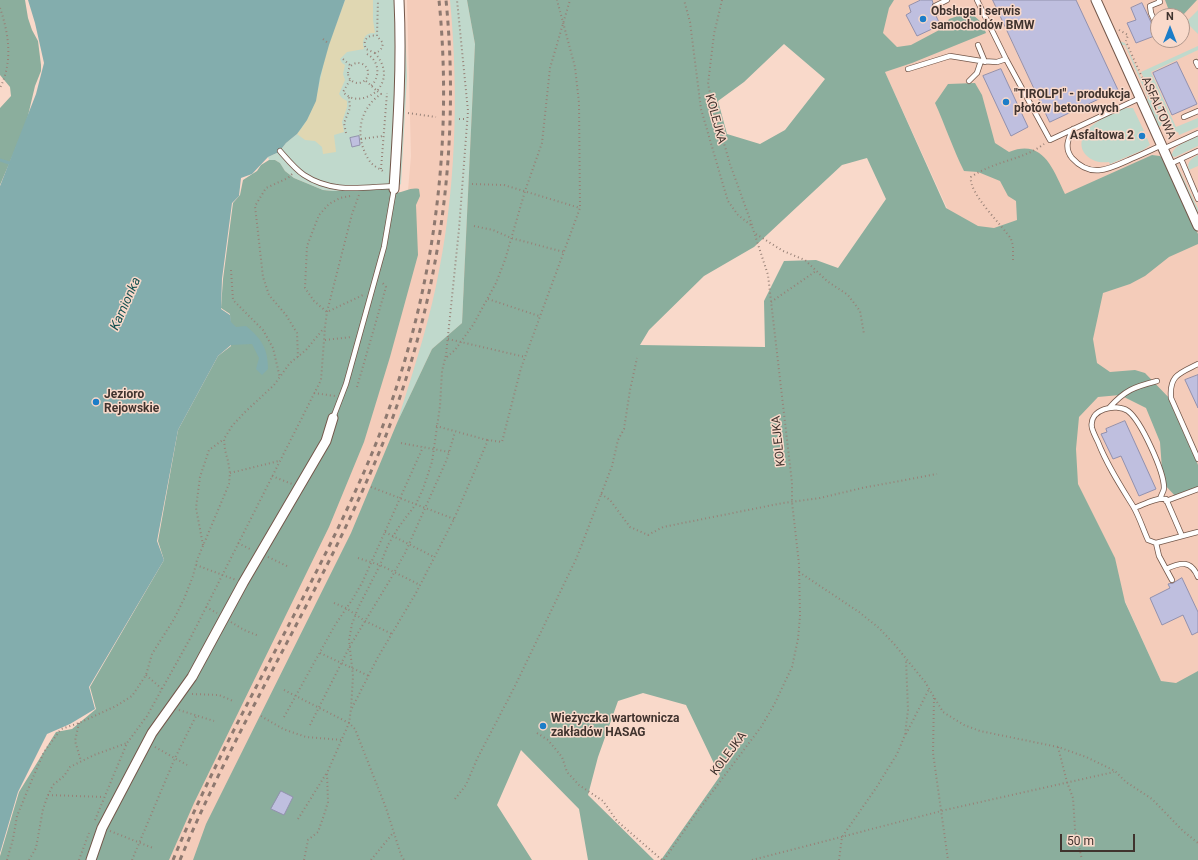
<!DOCTYPE html>
<meta charset="utf-8">
<style>
body{margin:0}
#map{position:relative;width:1198px;height:860px;overflow:hidden;background:#f9d9ca;font-family:Roboto,sans-serif}
canvas{display:block}
.north{position:absolute;left:1150px;top:8px;width:40px;height:40px;box-sizing:border-box;background:#f9d9ca;border:1px solid #af978c;border-radius:50%;rotate:0deg;font-size:11px;font-weight:700;line-height:16px;text-align:center;color:#40332e}
.north::after{content:'';display:block;margin:auto;width:14px;height:18px;background:#1c7dc8;clip-path:polygon(50% 0,100% 100%,50% 72%,0 100%)}
.scale{position:absolute;left:1060px;top:834px;width:75px;height:18px;box-sizing:border-box;border:2px solid #40332e;border-top:0;padding-left:5px;font-size:12px;line-height:14px;white-space:nowrap;color:#40332e;-webkit-text-stroke:3px #f9d9ca;paint-order:stroke}
</style>
<div id="map">
<canvas width="1198" height="860"></canvas>
<div class="north">N</div>
<div class="scale">50 m</div>
</div>
<script>
const c = document.querySelector('canvas').getContext('2d');
c.lineJoin = 'round';
function fill(path, color) { c.fillStyle = color; c.fill(path, 'evenodd'); }
function stroke(path, color, width, dash) { c.strokeStyle = color; c.lineWidth = width; c.lineCap = dash ? 'butt' : 'round'; c.setLineDash(dash || []); c.stroke(path); }
function drawText(font, color, halo, rows, align = 'center') {
  c.font = font + ' Roboto,sans-serif'; c.lineWidth = 3; c.setLineDash([]); c.textBaseline = 'middle'; c.strokeStyle = halo; c.fillStyle = color; for (const [text, x, y, turn = 0] of rows) {
    c.save(); c.translate(x, y); c.rotate((+turn || 0) * Math.PI / 180); c.textAlign = isNaN(turn) ? turn : align; if (halo) c.strokeText(text, 0, 0); c.fillText(text, 0, 0); c.restore();
  }
}
fill(new Path2D(`
 M407 0H502L507 169 248 860H114L404 236 411 156Z
 M852 0H1198V764L1043 418ZM1158 16H1182V40H1158Z`), '#f4ccba');
fill(new Path2D(`
 M345 0H397L398 16 392 188 333 191 323 190 294 178 285 171 280 163 275 160H269L268 157 279 152 286 143 297 134 323 64 329 45Z
 M403 0H404L407 76 401 184 397 187 405 84Z
 M450 0H467L475 44 462 323 432 349 397 423C411 378 426 333 436 286 456 193 459 95 450 0Z
 M1198 10V34L1186 22Z
 M1119 41 1125 43 1163 125 1158 127 1146 102 1148 98 1125 45H1121Z
 M1198 46V50L1151 72 1176 127 1198 118V127L1179 135 1178 132 1175 133 1168 130 1141 72Z
 M1126 108H1133L1144 131 1138 134 1141 140 1147 138 1150 145 1143 150 1110 164 1109 162C1090 165 1073 149 1086 132 1091 123 1116 111 1126 108Z
 M1198 136V146L1175 157 1172 156C1172 145 1189 141 1198 136Z
 M1198 155V166L1189 170C1186 162 1192 158 1198 155Z
 M1177 165 1198 209V213L1177 167Z`), '#c0d9cc');
fill(new Path2D(`
 M0 0H25L28 18 32 30 38 41 41 65V71L35 86 26 124 0 185V108L11 96 10 87 0 75Z
 M467 0H894L889 8 883 33 897 47 911 45 943 28 949 19 970 12 982 23 986 33 912 63 885 72 946 208 978 226 994 228 1017 220 1016 201 1008 196 1000 181 978 172 964 171C953 149 945 125 935 103L948 84 975 83 982 95 995 143 1009 152C1043 138 1053 169 1065 194L1152 155 1160 156 1164 160 1198 234V244L1169 257 1145 276 1130 284 1103 293 1093 339 1097 363 1110 372 1135 370 1145 373 1174 403 1198 465V489L1178 499 1163 483 1160 442 1146 408 1120 395 1098 397 1079 417 1076 449 1078 484 1115 558 1125 602 1161 681 1176 683 1198 671V860H661L720 776 686 705 643 693 618 701 598 757 588 795 654 860H588L579 809 521 750 497 805 532 860H193L206 824 351 533 397 423 432 349 462 323 475 44ZM784 44 825 79 785 130 760 144 727 134 718 101 744 82ZM867 158 886 199 838 268 816 260 784 261 764 301 765 347 640 345 649 330 704 276 754 247 842 165Z
 M1165 0H1197L1182 16H1171Z
 M269 160H275L280 163 285 171 294 178 323 190 333 191 392 188 396 193C404 192 411 187 419 189L420 196 416 205 418 255 390 357 364 442 329 527 194 803 169 860H0V856L19 792 56 732 72 729 96 709 90 687 164 560 158 541 178 430 218 356 231 346 230 314 221 308 223 279 233 203 240 195 243 180 257 171 261 165Z`), '#8bae9d');
fill(new Path2D(`
 M345 0H373V20L375 33C365 32 361 40 364 49L347 52 340 59 342 63 345 65 343 74 345 80 339 94 342 98 347 101V107L342 122 344 132 334 135 336 152 323 154 322 147 315 141 305 140 297 134C319 109 319 77 328 46 333 31 340 16 345 0Z`), '#e0d7b2');
fill(new Path2D(`
 M28 0H345L329 45 320 77 316 101 307 120 297 134 286 143 279 152 268 157 252 174 241 178 239 196 232 203 222 279 221 309 230 315 231 322 236 327 246 326C262 339 268 349 268 369L262 375 256 369 259 358 252 344 231 345 218 356 178 430 157 541 164 560 89 687 95 709 70 724 47 734 18 792 0 853V186L36 94 44 63 35 23Z`), '#83adad');
stroke(new Path2D(`
 M0 160 9 163`), '#83adad', 3);
const building = new Path2D(`
 M921 0H932L933 3 932 7 936 10 939 15 936 16 939 22 930 26 932 29 917 36 906 15 911 12 909 6Z
 M993 0H1076L1118 90 1050 122Z
 M1142 3 1157 35 1136 43 1127 23 1136 20 1131 8Z
 M1177 62 1197 104 1172 115 1153 73Z
 M1001 69 1028 127 1011 136 983 76Z
 M359 136 360 145 352 147 350 138Z
 M1198 375V408L1185 380Z
 M1125 421 1156 489 1139 496 1121 456 1113 459 1101 434 1107 432 1106 429Z
 M1182 578 1198 612V632L1192 635 1183 615 1162 625 1150 598 1170 588 1168 584 1173 583Z
 M281 791 293 797 284 815 271 809Z`);
fill(building, '#bfbfdf');
stroke(building, '#9291ae', 1);
const lane = new Path2D(`
 M977 0 1006 59 1050 140 1140 98
 M935 6 947 0
 M1156 24 1151 13 1150 6 1160 2 1159 0
 M978 45 985 62
 M1196 62 1198 66
 M908 69 950 56 981 61 997 62 1006 59
 M969 81 977 73 981 61
 M1184 117 1198 111
 M1073 129C1068 139 1064 148 1072 158 1091 179 1109 169 1131 159 1141 155 1151 150 1162 145
 M1163 149 1198 133
 M280 151C287 159 295 169 304 175 333 194 362 187 395 186
 M1181 159 1198 199
 M1170 164 1198 151
 M1198 364C1180 373 1169 375 1171 398L1198 459
 M1109 408C1125 390 1134 387 1157 381
 M333 418 346 384 384 247 394 189
 M1160 499C1161 495 1164 491 1164 488 1164 471 1141 421 1128 411 1116 403 1088 409 1092 428 1093 432 1096 438 1098 442 1107 465 1120 485 1133 506 1139 516 1143 529 1148 540L1156 543 1198 532
 M1166 501 1198 489
 M1134 508C1143 505 1156 497 1166 499L1182 536
 M1156 543 1159 556 1172 580
 M1166 569C1181 562 1191 560 1198 577`);
const street = new Path2D(`
 M1096 0 1198 226
 M394 189C398 126 402 64 399 0
 M91 860 102 828 152 733 192 677 243 583 326 441 333 418`);
stroke(lane, '#73574a', 6);
stroke(street, '#73574a', 11);
stroke(new Path2D(`
 M722 0 714 34 708 84 712 102 730 164 752 225
 M0 8C9 34 13 62 0 88
 M1119 30 1128 35 1126 41
 M323 39 329 44
 M1127 44 1168 135
 M375 53 366 49C362 40 368 34 377 36
 M367 54C379 61 381 76 371 86
 M343 59 351 66
 M348 73a10 10 0 1 1 20 0a10 10 0 1 1-20 0Z
 M350 80 343 92C353 103 367 99 377 91L381 94C359 109 354 137 369 160 373 167 380 168 385 173
 M366 81 377 91C388 78 385 65 375 53 381 51 382 48 383 43L377 36 378 0
 M408 113 436 117
 M459 119H467
 M346 133 344 123 350 108 349 97
 M361 139 383 136
 M381 169 387 93
 M292 174 288 178 266 188 255 206 263 277 269 295 286 315 297 333 298 357
 M472 184 504 185 580 208
 M350 196 340 198 329 204 319 215 307 246 305 288 314 301 327 312 363 295
 M474 226 493 230 511 238 564 252
 M756 234 783 251 805 260 827 281 848 295 860 311 864 334
 M1013 260V246L1011 239C1003 226 968 193 971 177 994 161 1023 160 1044 144
 M231 270 233 300 263 330 273 348 280 378
 M488 299 539 316
 M771 302 816 271
 M448 339 525 357
 M325 340 352 337
 M447 357 455 350 473 325 496 283 505 260 525 191 542 143 550 68 570 0
 M357 387 386 287 381 281
 M314 393 335 396
 M436 426 487 440
 M401 443 449 452
 M230 473 279 461
 M272 476 292 484
 M371 487 454 519
 M601 494 610 500 630 527 648 535 663 527 783 503 820 498 862 488 937 474
 M385 532 434 557
 M238 543 252 550
 M203 545 196 508 200 477 209 450 224 439
 M268 557 289 567
 M358 558 380 565 420 585
 M196 565 236 580
 M799 572 859 612 879 628 895 645 925 682 943 712 964 725 980 731 1058 747 1086 757 1115 771 1126 782 1152 799 1183 831 1198 843
 M334 603 346 608 365 621 392 634
 M206 607 217 613
 M231 622 244 630 259 636
 M320 653 369 676
 M146 675 162 689
 M284 690 349 723 355 729 386 808 401 855 404 860
 M192 694 219 695 233 701
 M934 698 933 753 948 860
 M352 708 378 657 416 593 454 519 488 440 502 442 521 368 580 208 579 103 575 67 557 0
 M179 710 214 721
 M261 716 283 729 306 737 342 740
 M284 717 335 625 352 600 362 583 423 447
 M79 723 75 741 81 761
 M310 725 350 646 390 580 405 553 447 459 455 432
 M537 733 548 740 562 757 567 772 579 785 603 801 617 821 662 860
 M906 734 929 689
 M155 747 187 765
 M1058 747 1067 782 1073 798 1075 829 1082 860
 M48 795 104 797
 M455 799 466 785 477 759 514 688 577 557 612 466 618 440 624 429 630 390 637 358
 M298 819 326 774
 M95 820 127 743 147 716 192 635 321 380 325 327 327 312 352 214 359 195
 M110 831 153 848
 M7 860 13 839 17 816 31 782 44 752 61 729 79 723 116 706 132 696 146 675 152 654 174 619 184 599 193 576 197 560 229 484 230 473 228 461 225 450 224 439 232 426 244 413 274 385 290 363 306 350 324 328
 M29 860 36 848 43 809 48 795 53 785 64 776 70 767 94 755 127 743
 M79 860 89 833
 M132 860 175 758 196 716
 M304 860 308 840 318 832 324 815 328 802 327 773 349 723 351 709 353 676 349 640 352 624 358 608 380 565 388 545 398 528 416 504 423 489 432 462 440 406 442 371 446 355 459 229 468 111 457 0
 M371 860 393 833
 M664 860 695 815 761 727 774 705 792 667 798 639 800 616 799 564 792 502V483L768 275 752 226 738 215 728 201 724 188 701 109 690 22 684 0
 M752 860 945 810 1114 772
 M839 860 842 837 876 788 897 754 905 735 908 710 906 660`), '#978177', 2, [1, 3]);
stroke(lane, '#fff', 4.5);
stroke(street, '#fff', 9);
stroke(new Path2D(`
 M173 860C228 727 306 604 364 472 429 324 455 161 439 0
 M180 860C235 728 312 607 369 476 435 328 462 162 446 0`), '#8e7970', 3, [5, 5]);
for (const [x, y, r, color] of [
 [923,19,4,"#1c7dc8"],
 [1006,102,4,"#1c7dc8"],
 [1142,136,4,"#1c7dc8"],
 [96,402,4,"#1c7dc8"],
 [543,726,4,"#1c7dc8"]
]) { const dot = new Path2D(); dot.arc(x, y, r, 0, 2 * Math.PI); c.fillStyle = color; c.fill(dot); stroke(dot, '#f9d9ca', 1.5); }
drawText('bold 12px', '#40332e', '#f9d9ca', [
 ["Obsługa i serwis",931,12],
 ["samochodów BMW",931,26],
 ["\"TIROLPI\" - produkcja",1014,95],
 ["płotów betonowych",1014,109],
 ["Asfaltowa 2",1134,136,"right"],
 ["Jezioro",104,395],
 ["Rejowskie",104,409],
 ["Wieżyczka wartownicza",551,719],
 ["zakładów HASAG",551,733]
], 'left');
drawText('12px', '#40332e', '#f9d9ca', [
 ["ASFALTOWA",1158,108,66],
 ["KOLEJKA",715,119,75],
 ["KOLEJKA",779,441,-96],
 ["KOLEJKA",729,754,-53]
]);
drawText('italic 13px', '#165252', '#f9d9ca', [
 ["Kamionka",126,304,-66]
]);
</script>
